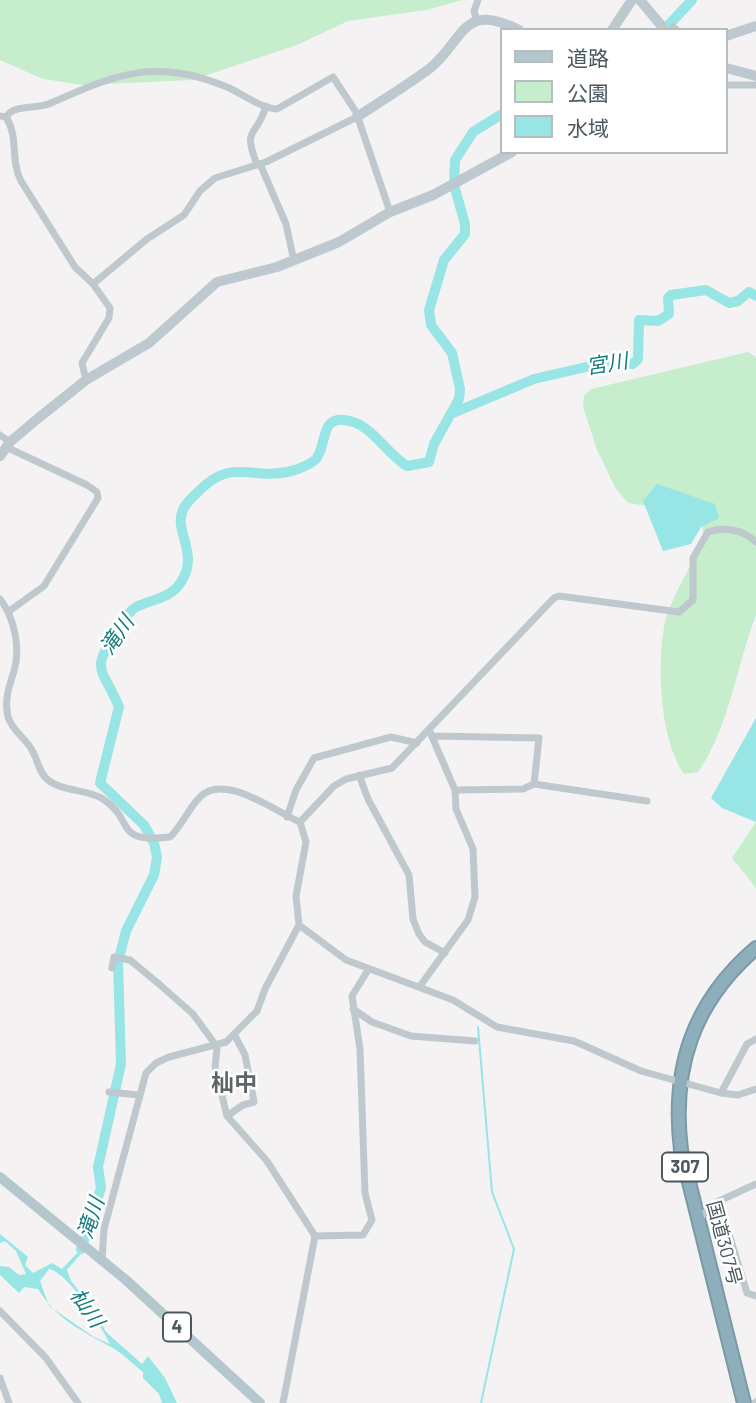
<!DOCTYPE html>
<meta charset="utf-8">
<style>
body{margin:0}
#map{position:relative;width:756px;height:1403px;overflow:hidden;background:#f4f2f3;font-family:Barlow,"Noto Sans JP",sans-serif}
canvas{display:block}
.legend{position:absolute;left:500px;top:28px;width:228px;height:126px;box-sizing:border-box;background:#fff;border:2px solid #b7bdbf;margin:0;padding:9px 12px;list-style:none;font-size:21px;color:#4b595e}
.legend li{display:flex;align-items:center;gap:14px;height:35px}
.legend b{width:35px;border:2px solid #b7bdbf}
</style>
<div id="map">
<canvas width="756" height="1403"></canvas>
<ul class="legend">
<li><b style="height:9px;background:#b4c7ce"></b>道路</li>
<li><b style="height:19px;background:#c6edcc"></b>公園</li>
<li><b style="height:19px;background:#97e5e4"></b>水域</li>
</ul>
</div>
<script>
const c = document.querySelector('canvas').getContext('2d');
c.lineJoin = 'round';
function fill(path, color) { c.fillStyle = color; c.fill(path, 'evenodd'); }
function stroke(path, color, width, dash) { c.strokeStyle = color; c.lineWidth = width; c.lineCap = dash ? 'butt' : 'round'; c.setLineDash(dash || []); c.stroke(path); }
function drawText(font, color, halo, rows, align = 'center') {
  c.font = font + ' Barlow,"Noto Sans JP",sans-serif'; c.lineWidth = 5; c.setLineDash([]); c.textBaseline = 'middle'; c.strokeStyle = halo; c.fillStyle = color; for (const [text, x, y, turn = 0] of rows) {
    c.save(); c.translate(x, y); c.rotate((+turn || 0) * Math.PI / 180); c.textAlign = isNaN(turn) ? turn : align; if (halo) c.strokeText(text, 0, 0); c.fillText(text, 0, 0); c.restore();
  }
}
fill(new Path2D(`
 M0 0H462L426 10 348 21 297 45 192 80 83 85 43 79 0 60Z
 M748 352 756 357V615C736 667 730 726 698 772L684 774C660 739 657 669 664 627 669 601 692 564 704 539L702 525 662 508 628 503 616 489 597 450 583 407 584 395 591 389Z
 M756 822V888L732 858Z`), '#c6edcc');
fill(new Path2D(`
 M657 484 715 504 719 518 701 527 691 544 663 551 643 501Z
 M756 718V822L722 808 711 798Z
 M0 1234 28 1257 25 1265 33 1273 52 1263 62 1269 78 1252 83 1236C89 1251 75 1259 67 1270L71 1281 95 1311 106 1332 142 1364 148 1356 165 1378 177 1403H162L159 1394 143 1378V1372C133 1364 123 1354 113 1348 82 1331 57 1320 38 1289L24 1287 19 1293 0 1275V1266L9 1267 19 1275 26 1274 16 1251 5 1241 0 1243ZM49 1269C69 1273 101 1326 110 1344L94 1337 49 1306 40 1281Z`), '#97e5e4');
stroke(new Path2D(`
 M478 1027 492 1192 514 1249 481 1403`), '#97e5e4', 2);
stroke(new Path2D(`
 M664 30 692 0
 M453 413 534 379 612 361 633 364 638 359 639 320 658 321 669 314 668 298 671 295 706 290 729 303 738 301 749 292 756 296
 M81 1249 101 1188 98 1167 121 1064 118 962 126 931 154 875 157 857 154 843 144 825 100 783 119 707C103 668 89 671 117 632 123 624 127 612 136 607 153 599 170 599 181 582 201 552 170 529 185 506 189 500 195 495 200 490 235 455 255 484 298 469 303 467 312 463 316 459 327 446 320 417 344 420 371 422 385 453 407 466L429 462 434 444 459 399 460 389 452 353 431 325 429 310 444 260 465 234V224L454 185 455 160 473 132 502 114`), '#97e5e4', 10);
const highway = new Path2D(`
 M744 1403 681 1150C671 1068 693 1002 756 948`);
stroke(highway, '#7a9aa7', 16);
stroke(new Path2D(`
 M477 21 474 11 478 0
 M673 27 677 30
 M726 85H756
 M0 116 6 117C19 137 10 160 21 181L75 267 93 284 110 308 109 318 82 363 86 380
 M6 117C15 103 37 110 51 103 119 73 155 58 227 87 243 94 260 108 277 109L333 77 356 112 390 212
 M260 164 286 224 294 261
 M257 165C242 125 256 140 266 106
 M93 284 147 239 184 215 200 191 215 178 266 162 357 117
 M0 435 10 442
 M6 447 87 485 97 492 98 498 44 586 8 612
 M0 599C14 617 21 648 14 671 9 687 4 700 8 717 12 731 27 739 33 752 38 761 39 773 48 780 63 792 87 789 103 799 137 822 112 843 170 837 182 826 188 809 200 797 224 772 276 812 300 822L306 842 296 896 299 925 265 989 257 1011 226 1042 169 1057 156 1063 146 1073 104 1229 102 1260
 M433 736 539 738 534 784
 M359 775 368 799 409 875 413 919 419 934 425 942 445 953
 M455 790 523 789 534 784 647 801
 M287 817 296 790 314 758 391 737 417 743
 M300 822 334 786 346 779 392 768 554 598 559 596 679 612 693 600V558L708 532C725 526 743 530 756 542
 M299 925 346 960 453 1000 497 1027 574 1041 641 1071 721 1093 738 1095 756 1089
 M112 968 114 957 130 960 159 984 193 1014 212 1040 217 1049 215 1067 227 1116 267 1161 315 1236 283 1403
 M420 986 468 920 475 897 473 849 456 809 455 790 430 732
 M353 1009 372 1022 411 1036 475 1041
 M109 1092 139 1095
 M721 1093 747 1044 756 1039
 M227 1116 243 1105 254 1102 245 1055 235 1036
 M719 1201 747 1293 756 1296
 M698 1219 719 1201 756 1184
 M315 1236 363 1235 372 1220 365 1193 360 1049 352 996 368 970
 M0 1311 46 1358 78 1403
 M0 1378 9 1403
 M755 1403 756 1402`), '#bfc9cd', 7);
stroke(new Path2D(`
 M640 0 665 30
 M612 30 632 0
 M726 36 756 26
 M726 68 756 76
 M357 117C381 101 406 86 429 69 464 42 461 0 519 30
 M0 456 10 442 36 420 86 380 149 343 217 282 277 267 339 242 390 212 433 195 512 152`), '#bdc9ce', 10);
stroke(new Path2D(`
 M0 1177 126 1280 260 1403`), '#b4c7ce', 10);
stroke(highway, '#8eaebc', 12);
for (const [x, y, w] of [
 [685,1167,46],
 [177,1327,28]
]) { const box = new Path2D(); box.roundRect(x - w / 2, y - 14.5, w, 29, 5); c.fillStyle = '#fff'; c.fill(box); stroke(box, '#4b595e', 2); }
drawText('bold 18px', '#4b595e', null, [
 ["307",685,1167],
 ["4",177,1327]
]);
drawText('19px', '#4b595e', '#fff', [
 ["国道307号",724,1243,75]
]);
drawText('italic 21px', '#177e7d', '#fff', [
 ["宮川",607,364,-9],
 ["滝川",117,635,-55],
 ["滝川",91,1218,-72],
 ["杣川",87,1308,55]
]);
drawText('bold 23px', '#5f6466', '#fff', [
 ["杣中",234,1083]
]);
</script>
